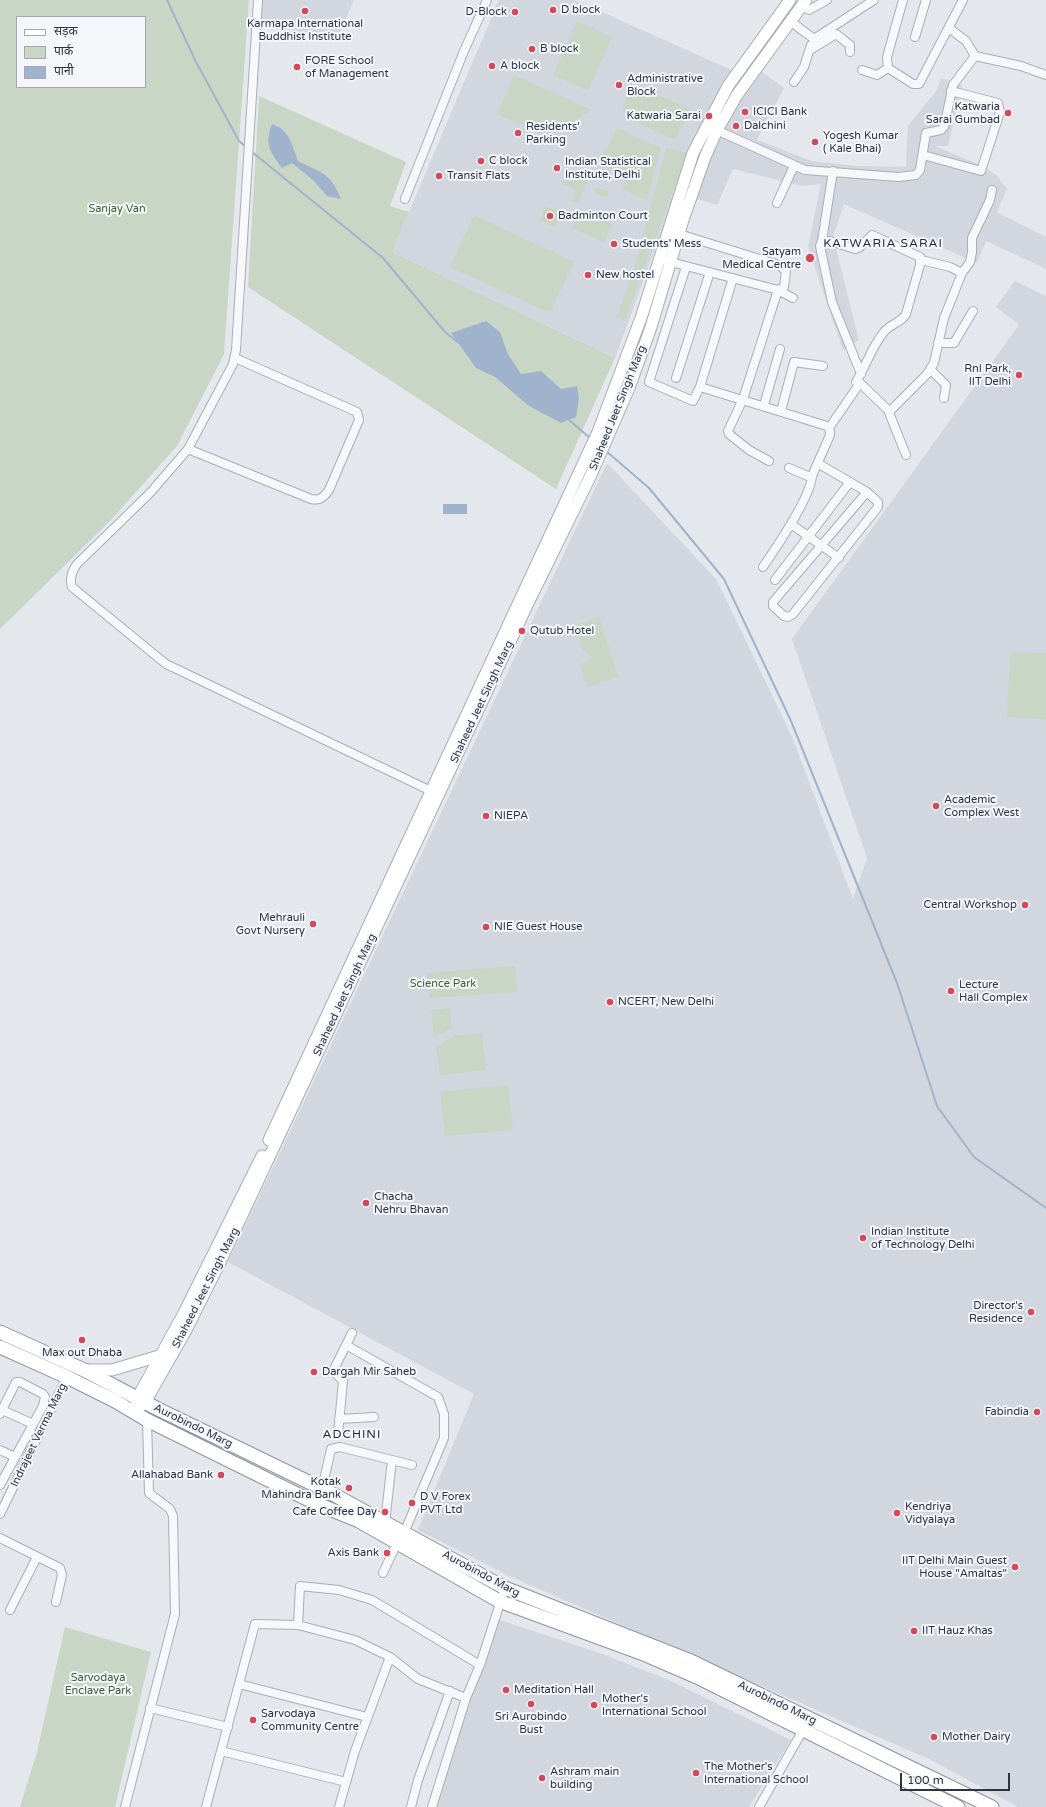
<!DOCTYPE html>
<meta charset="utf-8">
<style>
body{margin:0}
#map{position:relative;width:1046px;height:1807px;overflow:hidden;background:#e4e7ec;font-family:"Varela Round","Noto Sans Devanagari",sans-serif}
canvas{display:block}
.legend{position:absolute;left:16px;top:16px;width:130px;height:72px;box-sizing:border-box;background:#f4f6f9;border:1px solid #a4a8b1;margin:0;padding:5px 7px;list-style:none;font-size:12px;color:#2b3445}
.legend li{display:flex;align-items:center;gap:8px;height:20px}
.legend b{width:20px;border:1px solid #a4a8b1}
.scale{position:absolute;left:900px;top:1773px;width:110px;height:18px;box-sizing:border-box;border:2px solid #2b3445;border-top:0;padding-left:5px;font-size:12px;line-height:14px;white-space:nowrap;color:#2b3445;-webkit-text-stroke:3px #f4f6f9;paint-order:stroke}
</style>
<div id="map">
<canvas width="1046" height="1807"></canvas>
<ul class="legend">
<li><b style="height:5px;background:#fff"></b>सड़क</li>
<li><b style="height:11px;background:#c9d6c5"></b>पार्क</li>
<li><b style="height:11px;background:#9fb4cc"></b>पानी</li>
</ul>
<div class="scale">100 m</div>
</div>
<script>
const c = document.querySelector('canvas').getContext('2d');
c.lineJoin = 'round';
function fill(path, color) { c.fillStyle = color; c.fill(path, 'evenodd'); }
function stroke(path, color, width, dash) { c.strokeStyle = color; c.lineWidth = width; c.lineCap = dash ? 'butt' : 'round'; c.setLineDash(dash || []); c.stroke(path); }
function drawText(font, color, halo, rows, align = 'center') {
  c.font = font + ' "Varela Round",sans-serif'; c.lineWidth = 4; c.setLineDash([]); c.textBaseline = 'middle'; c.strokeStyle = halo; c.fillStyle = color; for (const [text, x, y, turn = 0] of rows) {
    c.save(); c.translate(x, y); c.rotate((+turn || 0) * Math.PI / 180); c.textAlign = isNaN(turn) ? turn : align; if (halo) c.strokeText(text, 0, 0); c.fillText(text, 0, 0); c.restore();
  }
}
fill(new Path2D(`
 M261 0H354L337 39 260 23Z
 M499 0H575L736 72 679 184 615 358 392 252Z
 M758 69 784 88 757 140 812 161 857 166 906 167 908 126 936 91 941 78 962 85 948 146H935L980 165 996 175 1007 189 997 212 1046 237V269L986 241 977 263 844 204 833 237 859 340 843 350 808 247 821 184 801 186 733 169 717 205 694 198 722 127Z
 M1015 281 1046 296V1807H1018L929 1759 507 1575 418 1530 474 1394 228 1262 607 463 716 579 793 739 853 899 867 858 792 639 1019 325 996 307Z
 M500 1620 597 1652 669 1680 791 1740 749 1807H434L464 1715Z`), '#d2d6de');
fill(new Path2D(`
 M0 0H249L224 354 177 446 111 520 0 629ZM17 17H145V87H17Z
 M577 21 612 37 588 91 553 75Z
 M514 75 592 110 548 136 497 114Z
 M651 92 691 109 675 140 626 118 627 112 622 111 628 96Z
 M259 96 406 162 390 206 409 212 392 252 615 358 556 489 248 287Z
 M617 128 661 148 647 200 623 190 629 172 597 167Z
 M666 148 690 153 672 193 625 321 616 317 634 270Z
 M568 171 588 179 578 203 572 201 576 190 562 184Z
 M597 187 609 192 607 198 594 193Z
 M546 206 561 213 555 227 540 220Z
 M579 210 612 224 604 242 572 228Z
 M474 215 574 262 550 313 450 267Z
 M599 617 618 676 588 688 580 665 592 658 582 649 575 626Z
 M1010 652 1046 653V719L1007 717Z
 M515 966 517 992 430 998 427 973Z
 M450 1008 452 1028 434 1038 431 1010Z
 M482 1033 486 1070 440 1075 436 1046 455 1036Z
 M508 1085 513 1130 445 1136 440 1092Z
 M65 1627 151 1652 115 1807H20L37 1752Z`), '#c9d6c5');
fill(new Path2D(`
 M272 124C290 130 292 145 298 161 323 174 330 172 341 199L327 196 314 181 292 163 282 168C270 151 264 145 272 124Z
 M486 321 500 332 508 354 521 374 541 371 561 389 577 386 579 399 576 417 561 423 529 406 495 377 476 368 451 333Z
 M443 504H467V514H443Z`), '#9fb4cc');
stroke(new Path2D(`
 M167 0 196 62 239 141 247 148
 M252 152 383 258 445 332 459 343
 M568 419 590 438
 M606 451 649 488 724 579 791 721 897 983 937 1106 974 1157 1046 1208`), '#9fb4cc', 2);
const minor = new Path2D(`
 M258 0 236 350 233 364 188 449 150 493 77 564C72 571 69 578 72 587L166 664 431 791
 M903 0 887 57 888 68 913 84H919L963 0
 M802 6 809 10 827 0
 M790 21 814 39 874 0
 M915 37 926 0
 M810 50 836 34 850 45V52
 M975 56 1021 66 1046 75
 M862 70 877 75 888 68
 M794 82 804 67 811 45
 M712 128 805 170 898 177 916 175 920 170 926 133 941 130 944 127 953 85 975 56 966 41 949 28
 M923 155 981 171 1000 112 998 103 951 91
 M405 199 464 51 487 0
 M777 203 794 166
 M679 234 779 265 786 271 784 287 778 290
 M822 241 833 171
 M921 260 950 267 962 273
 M667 261 778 290 743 399 728 431 729 434 749 450 769 461
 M686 267 649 382 693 401 700 387 733 278
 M778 290 793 298
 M938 343H954L973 311
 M930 369 946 385 944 398
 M861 374 832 302 820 246 822 241H830L855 249 860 247 872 235 920 257V265L906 314C901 323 890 324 884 332 872 346 866 366 856 382L860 383 887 409 891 410 927 374 934 363 944 318 962 273 970 262 972 252V238L990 200 992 190
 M676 378 710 272
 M700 387 827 426 830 431V435L812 476 810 477 789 468
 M764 405 780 349
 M888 410 906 455
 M781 411 794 362 823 366
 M829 428 860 383
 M188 449 311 499C320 501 324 497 329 490L359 420 357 412 235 358
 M819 464 867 492 878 502V507L793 614 788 617 784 616 773 606V602L867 492
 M791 524 839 558
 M763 567C776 548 811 496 812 476
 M775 580 850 482
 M346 1345 352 1333
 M2 1410 33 1424
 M0 1414 16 1382H20L43 1394 45 1397 43 1406 0 1485
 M339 1419 374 1417
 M338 1434 343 1381 333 1371 346 1345 438 1397 444 1414V1438L404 1533
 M0 1450 15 1457
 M322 1489 331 1449 340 1447 412 1465
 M0 1514 67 1377
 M385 1523 392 1460
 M0 1538 60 1568 62 1575 56 1602
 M383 1573 397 1543
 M10 1610 37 1557
 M298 1625 300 1586 339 1590 372 1600 480 1665
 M239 1684 367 1717
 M150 1708 228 1727
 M221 1751 346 1782
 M125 1807 175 1614 173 1516 170 1509 149 1493 147 1420
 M206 1807 255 1624 298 1625 355 1640 390 1657 418 1679 466 1698
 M339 1807 355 1751 390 1657
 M411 1807 418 1780 450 1691
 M432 1807 466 1698 480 1665 505 1588
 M759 1807 803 1730`);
const secondary = new Path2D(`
 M269 1140 598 432 641 318 693 153 728 86 790 0
 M84 1370H112L159 1356
 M136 1406 138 1397 184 1313 262 1156
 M134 1412 145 1402 185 1332 221 1260 529 601 590 477 629 388 651 327 683 220 705 157 717 130 737 95 806 0`);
const trunk = new Path2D(`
 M0 1332 84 1370 158 1409 329 1492 505 1588 691 1661 992 1807
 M0 1347 67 1377 115 1401 147 1420 315 1503 359 1521 499 1601 646 1655 697 1677 958 1807`);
stroke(minor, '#a9aeb7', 10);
stroke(secondary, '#a9aeb7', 13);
stroke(trunk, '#8b94a3', 15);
stroke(minor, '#f7f8fa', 8);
stroke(secondary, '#fff', 11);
stroke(trunk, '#fff', 13);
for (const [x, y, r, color] of [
 [553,10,4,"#d1495b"],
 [305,11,4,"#d1495b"],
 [515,12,4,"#d1495b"],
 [532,49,4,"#d1495b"],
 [492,66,4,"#d1495b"],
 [297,67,4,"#d1495b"],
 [619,85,4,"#d1495b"],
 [745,112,4,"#d1495b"],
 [1008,113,4,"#d1495b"],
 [709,116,4,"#d1495b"],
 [736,126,4,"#d1495b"],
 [518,133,4,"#d1495b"],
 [815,142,4,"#d1495b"],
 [481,161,4,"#d1495b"],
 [557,168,4,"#d1495b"],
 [439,176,4,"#d1495b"],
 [550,216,4,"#d1495b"],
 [614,244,4,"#d1495b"],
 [810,258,5,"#d1495b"],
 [588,275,4,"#d1495b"],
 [1019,375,4,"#d1495b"],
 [522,631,4,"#d1495b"],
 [936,806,4,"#d1495b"],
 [486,816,4,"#d1495b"],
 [1025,905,4,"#d1495b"],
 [313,924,4,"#d1495b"],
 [486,927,4,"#d1495b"],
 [951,991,4,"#d1495b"],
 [610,1002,4,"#d1495b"],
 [366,1203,4,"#d1495b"],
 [863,1238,4,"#d1495b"],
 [1031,1312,4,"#d1495b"],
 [82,1340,4,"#d1495b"],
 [314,1372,4,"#d1495b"],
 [1037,1412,4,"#d1495b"],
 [221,1475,4,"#d1495b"],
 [349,1488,4,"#d1495b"],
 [412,1503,4,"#d1495b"],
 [385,1512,4,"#d1495b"],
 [897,1513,4,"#d1495b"],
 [387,1553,4,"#d1495b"],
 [1015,1567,4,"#d1495b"],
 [914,1631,4,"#d1495b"],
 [506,1690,4,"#d1495b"],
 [531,1704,4,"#d1495b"],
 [594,1705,4,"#d1495b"],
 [253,1720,4,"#d1495b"],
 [934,1737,4,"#d1495b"],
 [696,1773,4,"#d1495b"],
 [542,1778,4,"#d1495b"]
]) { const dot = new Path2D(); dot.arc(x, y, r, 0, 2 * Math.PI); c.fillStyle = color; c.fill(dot); stroke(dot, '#f4f6f9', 1.5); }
drawText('11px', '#2b3445', '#f4f6f9', [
 ["D block",561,10],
 ["D-Block",507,12,"right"],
 ["Karmapa International",305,24,"center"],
 ["Buddhist Institute",305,37,"center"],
 ["B block",540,49],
 ["FORE School",305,61],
 ["of Management",305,74],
 ["A block",500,66],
 ["Administrative",627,79],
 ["Block",627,92],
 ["Katwaria",1000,107,"right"],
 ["Sarai Gumbad",1000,120,"right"],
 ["ICICI Bank",753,112],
 ["Katwaria Sarai",701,116,"right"],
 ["Dalchini",744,126],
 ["Residents'",526,127],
 ["Parking",526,140],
 ["Yogesh Kumar",823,136],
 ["( Kale Bhai)",823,149],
 ["C block",489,161],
 ["Indian Statistical",565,162],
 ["Institute, Delhi",565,175],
 ["Transit Flats",447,176],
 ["Badminton Court",558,216],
 ["Students' Mess",622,244],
 ["Satyam",801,252,"right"],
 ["Medical Centre",801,265,"right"],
 ["New hostel",596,275],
 ["RnI Park,",1011,369,"right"],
 ["IIT Delhi",1011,382,"right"],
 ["Qutub Hotel",530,631],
 ["Academic",944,800],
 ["Complex West",944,813],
 ["NIEPA",494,816],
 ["Central Workshop",1017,905,"right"],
 ["Mehrauli",305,918,"right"],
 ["Govt Nursery",305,931,"right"],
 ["NIE Guest House",494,927],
 ["Lecture",959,985],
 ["Hall Complex",959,998],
 ["NCERT, New Delhi",618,1002],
 ["Chacha",374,1197],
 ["Nehru Bhavan",374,1210],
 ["Indian Institute",871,1232],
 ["of Technology Delhi",871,1245],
 ["Director's",1023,1306,"right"],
 ["Residence",1023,1319,"right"],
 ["Max out Dhaba",82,1353,"center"],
 ["Dargah Mir Saheb",322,1372],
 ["Fabindia",1029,1412,"right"],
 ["Allahabad Bank",213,1475,"right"],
 ["Kotak",341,1482,"right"],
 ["Mahindra Bank",341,1495,"right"],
 ["D V Forex",420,1497],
 ["PVT Ltd",420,1510],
 ["Kendriya",905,1507],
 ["Vidyalaya",905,1520],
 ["Cafe Coffee Day",377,1512,"right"],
 ["Axis Bank",379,1553,"right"],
 ["IIT Delhi Main Guest",1007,1561,"right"],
 ["House \"Amaltas\"",1007,1574,"right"],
 ["IIT Hauz Khas",922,1631],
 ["Meditation Hall",514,1690],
 ["Mother's",602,1699],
 ["International School",602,1712],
 ["Sarvodaya",261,1714],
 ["Community Centre",261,1727],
 ["Sri Aurobindo",531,1717,"center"],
 ["Bust",531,1730,"center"],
 ["Mother Dairy",942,1737],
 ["The Mother's",704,1767],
 ["International School",704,1780],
 ["Ashram main",550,1772],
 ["building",550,1785]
], 'left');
drawText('11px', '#3f6138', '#f4f6f9', [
 ["Sanjay Van",117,209],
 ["Science Park",443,984],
 ["Sarvodaya",98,1678],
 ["Enclave Park",98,1691]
]);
drawText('11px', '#2b3445', '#f4f6f9', [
 ["Shaheed Jeet Singh Marg",618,408,-68],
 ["Shaheed Jeet Singh Marg",482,702,-65],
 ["Shaheed Jeet Singh Marg",345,995,-65],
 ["Shaheed Jeet Singh Marg",206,1288,-63],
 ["Aurobindo Marg",193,1426,26],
 ["Indrajeet Verma Marg",39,1435,-64],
 ["Aurobindo Marg",481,1574,28],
 ["Aurobindo Marg",777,1703,26]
]);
c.letterSpacing = '1px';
drawText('12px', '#1d2536', '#f4f6f9', [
 ["KATWARIA SARAI",883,244],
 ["ADCHINI",352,1435]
]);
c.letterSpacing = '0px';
</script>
